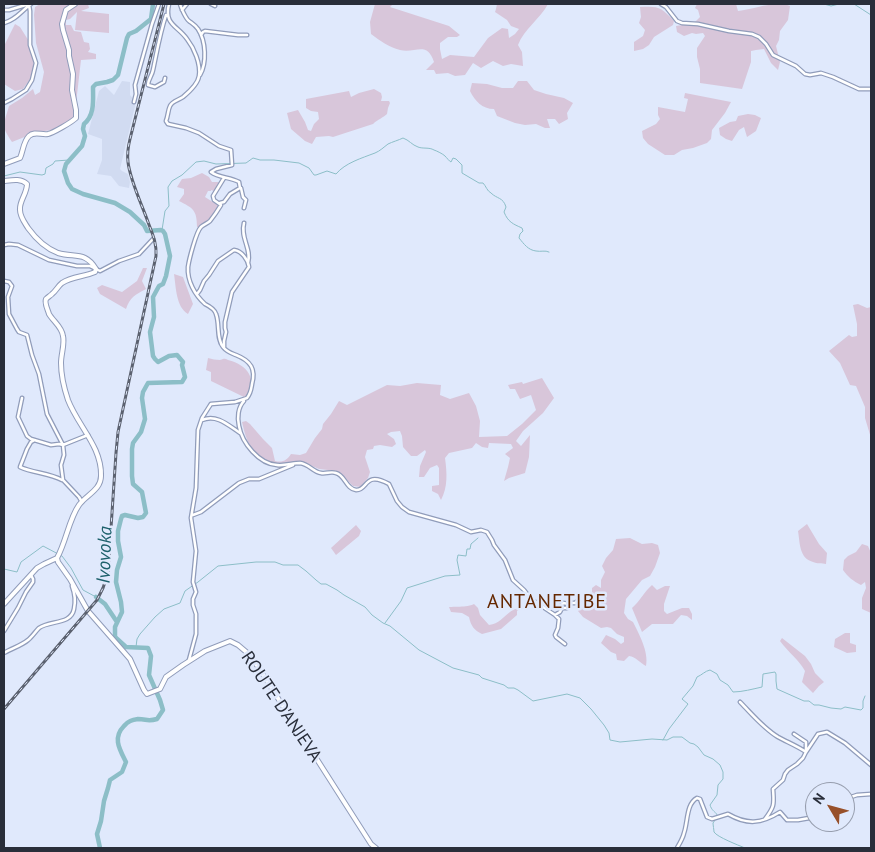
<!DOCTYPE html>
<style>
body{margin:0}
#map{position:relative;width:875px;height:852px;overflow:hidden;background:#e0e9fc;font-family:"PT Sans",sans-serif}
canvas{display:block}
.frame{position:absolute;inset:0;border:5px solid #292e3a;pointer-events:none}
.north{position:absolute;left:805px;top:782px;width:50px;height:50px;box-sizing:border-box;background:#e0e9fc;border:1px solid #979eae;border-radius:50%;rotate:307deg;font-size:14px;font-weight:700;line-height:20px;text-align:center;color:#292e3a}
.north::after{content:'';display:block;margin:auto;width:18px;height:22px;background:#97502a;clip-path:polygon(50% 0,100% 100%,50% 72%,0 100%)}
</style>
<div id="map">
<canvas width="875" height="852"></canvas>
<div class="frame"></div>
<div class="north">N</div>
</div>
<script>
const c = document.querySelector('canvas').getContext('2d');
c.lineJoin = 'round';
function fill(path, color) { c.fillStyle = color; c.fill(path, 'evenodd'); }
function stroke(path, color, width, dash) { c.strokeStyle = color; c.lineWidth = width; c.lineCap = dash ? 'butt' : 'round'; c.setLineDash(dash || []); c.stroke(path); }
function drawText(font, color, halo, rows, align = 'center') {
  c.font = font + ' "PT Sans",sans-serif'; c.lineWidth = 5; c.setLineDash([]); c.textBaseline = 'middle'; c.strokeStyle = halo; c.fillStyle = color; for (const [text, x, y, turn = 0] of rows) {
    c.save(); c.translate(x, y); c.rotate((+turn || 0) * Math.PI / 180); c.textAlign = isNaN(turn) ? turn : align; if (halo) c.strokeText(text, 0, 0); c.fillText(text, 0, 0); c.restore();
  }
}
fill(new Path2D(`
 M122 81 130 82V95L136 102 120 169 122 171 128 174 130 182 129 188 119 186 111 176 97 174 102 160V139L88 134 99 91 105 86 114 95Z`), '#d1dbf1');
fill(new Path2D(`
 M40 4H88L89 8 81 11 109 14V33L75 30 77 12 70 19 66 20V25H71L74 31 81 32 84 42 89 43 90 49 88 52 96 54V59L81 60 75 112 72 121 52 130 37 132 12 142C0 124 4 125 9 106L22 98 33 89 35 95 40 92 44 72 36 43 34 15 35 7Z
 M375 4H393L390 7 449 26 460 35 457 37H448L440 43V49L442 59 450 55 474 57 488 38 502 28 508 29 509 38 515 34 519 29 511 26 507 20 495 12 496 9 497 4H548C540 19 524 29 518 45L522 52 523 66 511 64 503 66 493 61 481 68 473 63 465 75 455 76 448 73 436 74 434 70H426L434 62C427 40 415 54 400 50 389 47 380 41 371 34L370 22Z
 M697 4H736L738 11C755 9 775 0 790 6L788 20 780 31 779 40 776 46 780 62 778 70 771 63 764 49 756 50 751 51V62L742 89 700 83V69L697 57V48L705 36 703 33 696 34 692 33 684 36 677 32 676 26 694 23 700 17 698 10 695 8Z
 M640 7C659 6 661 7 674 21L673 25 654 37 649 45 643 49 634 51V42L643 36 645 30 639 23 641 17Z
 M15 24 20 27 32 46 36 64 31 78 23 89 15 91 4 84V53L5 52V44Z
 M518 81H527L534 90 546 94 564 98 573 103 567 113 568 119 559 124 555 119H547L550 128H545L536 124 525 125 515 123 497 116 494 109C482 109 475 101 470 91L472 83 487 84 502 88H513Z
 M374 89 381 93 382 97 381 101H389L390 103 388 108 387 114C383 118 378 119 373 124L333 137 329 136 316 137 312 144 305 141 291 129 287 113 298 110 305 122 308 130 311 131 314 124 319 119 318 112 311 111 306 108V99L349 91 351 97 359 93Z
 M685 93 731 102 725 113 712 130 711 139 707 143 693 148 682 150 674 155H665L648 144 643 138 642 131 656 124 660 119 658 115V107L685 112 688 99 684 98Z
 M748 114 755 115 761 118 756 131 747 137 744 127 739 130 732 141 726 139 720 135 719 128 730 122 736 121 738 116Z
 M202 173 209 177 212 182H219L214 191 211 190V191H208L205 197 219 206 207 222 199 227H197C197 210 193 208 179 201L184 194V189L177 187 182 179 191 178Z
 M143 268H147L142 281 146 289C135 295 130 297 126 309L100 294 97 288 102 285 122 292 137 281Z
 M174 274 183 277 193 304 188 314C176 307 176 287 174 274Z
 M858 304 867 308 871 307V438L865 418V407L856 386 850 385 840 363 829 351 849 335 852 337 857 336V324L853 305Z
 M208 358C212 359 216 360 220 360 225 359 223 358 228 360 248 365 258 379 246 398L211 381V372L206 370Z
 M542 378 554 398 543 413 523 431 516 441 521 446 530 435 529 457 525 473 509 478 504 481 508 467 510 458 505 454 513 448 511 444 489 443 488 448 482 447 476 443 472 448 449 453 445 458C447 473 448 487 441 500L438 494 432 491V486L439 485V468L437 465 430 468 424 477H419L420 466 426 452 425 450 417 456H411L403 447 402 436 400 431 391 432 387 434 394 439 396 444 392 447 380 445 374 446 373 449 367 450 365 457 370 472 368 478 360 487 353 486 341 474 337 471 319 469 305 463H294L279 468C274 465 269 463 265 460 249 450 246 439 242 422L246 421 250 424 263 439 272 448 275 461C283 463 287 460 291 454L300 455 306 453 315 438 322 429 323 424 331 414 339 401 347 405 387 385 400 386 417 383 441 385 440 395 450 399 469 393 476 406 480 421 479 437 507 436 522 424 536 410 531 395 520 399 515 389H510L508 385 522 382 523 384Z
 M807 524 819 544 827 553 826 564C822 563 817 564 813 562 799 558 800 543 798 531Z
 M356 525 361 531 359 536 336 555 331 548Z
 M630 538 642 544 652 543 658 545 660 553 655 567 650 576 642 580 626 599 624 613 628 619 633 622C639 634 649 652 646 666 640 663 636 657 629 656L624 661 617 660 616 654 611 652 601 643 606 635 615 639 621 644 624 642V637L617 634 611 628 607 627 601 628 583 617 578 611 583 603 592 598V588L596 585 601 588V580L605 572 602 566 606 558 613 550 616 539Z
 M862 544 868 546 871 553V613L862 609V598L866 588 865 582 861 585C853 581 848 577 843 570L844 560 848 556 856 552Z
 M652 585 657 590 665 586H670L664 604V611L667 614 682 608H689L692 614V620L687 616 681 615 673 624H652L642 632 632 608C640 601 644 592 652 585Z
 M474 604 478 608 480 615 489 625C499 624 503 617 510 612 513 609 518 608 522 608L517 611V615L501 629 482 634C474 630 471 626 469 617L462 613 451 612 449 607C459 606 465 608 474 604Z
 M845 633H850V643L856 645V652L847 653 834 647 835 639Z
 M782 638 805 656 811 664 815 673 824 682 819 686 813 693 802 682 805 671C799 660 788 652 780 641Z`), '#d8c6da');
stroke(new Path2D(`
 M824 4 831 6 839 4
 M854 4 871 15
 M4 176 20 172 42 175 45 174 46 168 53 164 55 161 69 160
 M162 230 165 211 169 206 168 187 172 181 182 175 196 162 204 161 216 164 246 163 253 158 260 160H274L299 163 309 168 314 175H316L327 171 336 174C345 163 362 158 375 153 380 151 384 147 388 144 392 142 399 140 403 138 409 140 412 145 418 147 423 149 429 147 434 150 437 151 443 154 445 156 447 158 449 161 451 162L453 158 456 159 462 165V173L479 183H483C486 186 487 191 491 193 497 199 503 197 506 207L504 212C508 222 513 224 522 228L523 231 520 234 519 238C524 244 528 250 536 251 541 252 545 250 549 252
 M4 569 17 572 21 562 43 546 62 556 71 568 83 590 96 597
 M385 623 401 601 407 588 445 576 460 575 457 560 458 555 466 556 467 549H470L471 544 478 538
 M136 647 137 639 140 634 155 617 164 609 180 603 185 591 198 582 218 566 256 562H275L283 565H298L306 571 316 580 321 584H326L337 590 344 595 365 607 372 615 383 623 390 626 419 650 453 668 479 675 482 678 504 685 508 688H514L518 690 533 701 567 694 580 698 591 709 604 725 609 733 610 740 620 742 652 739 667 740 673 737H682L690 743 694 744 698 747 704 755 713 759 720 765 723 772V779L718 785 717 795 710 805C713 815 722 811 713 823 713 825 714 830 714 832 717 837 738 845 745 848
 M663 740 669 729 688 704 682 699 693 686 697 677C702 675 705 671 710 670L717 674 720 680 728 685 733 692C742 692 753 689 762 687L763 674 775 672 776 674V681L777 689 804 701H809L814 705H819L831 708 841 709 845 707 861 710 863 708V701L865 696`), '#8cbec7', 1);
stroke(new Path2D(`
 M96 597 105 604 117 622
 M100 848 97 834 101 821 104 801 108 788 110 780 122 772 126 762C120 750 112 738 124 726 128 721 132 720 138 719 147 719 147 722 157 719L163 710 160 700 149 675 151 656 148 648 126 647 115 637V627L122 612 121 602 116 582 117 570 121 557 118 541V531L121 519 122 516 125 515 138 518 143 517 146 513 142 492 133 484 132 476V449L133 443 141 432 145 419 142 398 143 392 148 383 182 382 185 377 182 365 183 362 177 355 169 356 158 362 155 359 153 356 150 332 154 317 153 297 159 286 163 284 166 276 170 256 165 234 163 231 161 230 147 231 144 225 130 212 115 203 83 194 72 189 68 183 64 171 66 164 82 146 85 136 83 129 84 124C95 115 93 100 93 87L96 84 107 82 113 80 118 75 127 38 129 34 136 31 151 19 153 4`), '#8cbec7', 4.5);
const minor = new Path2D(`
 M169 4C164 25 177 25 187 39 194 48 201 64 199 76 198 84 189 92 183 97 179 100 172 101 170 106 168 110 168 116 166 121L168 124 186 128 199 133 219 146 231 150 232 165 216 169 211 172C219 178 230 177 239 182L240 188 230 194 224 202 220 203
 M180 4C181 8 186 19 189 21 193 24 195 25 198 29 206 41 207 63 200 75
 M211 4 215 6
 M661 4 666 7 677 21 682 23 698 24 729 31 752 34 759 37 766 44 773 55 796 66 805 74 810 75 821 73 833 77 859 89H871
 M4 10H9L29 4
 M182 10 187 4
 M4 23C17 19 20 12 31 4
 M201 35 203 32 205 31 238 35H247
 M165 78 164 82 155 87 148 85C148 79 152 76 153 70 157 51 160 33 166 15
 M134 102 136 94 135 85 152 24 159 4
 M4 103 12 99 26 90 32 80 36 63 30 45V11L29 5
 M241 188 243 197 246 200 244 208
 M244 223C240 238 252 249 248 263
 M4 245 9 244 18 245 49 260 77 266H90L100 271 119 261 139 254 153 239
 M4 281 9 282 12 286 8 297 9 314 17 329 19 332 27 335 32 355 39 374 47 414 63 445 64 455 61 465 63 480 79 497 82 502
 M197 294 200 290 204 281 209 275 218 261 234 250C242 251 248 260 249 267L232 292 225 322V328L226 332 224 341V348
 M22 398 18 417 27 436 31 439 51 445 59 444 63 445 88 435
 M244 401C238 407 237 418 239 426 242 443 259 464 277 465 285 466 293 463 300 463 309 464 313 472 321 473 326 474 331 471 336 473 345 475 346 489 356 490 368 491 364 470 389 484L397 501 402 507 409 512 456 525 471 532 481 530 487 532 492 540 494 545 505 560 513 580 524 590 531 599 555 615 560 612 562 608H567
 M202 420C217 414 228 425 240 433
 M33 441 31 442 27 449 20 467C33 473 49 473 62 480
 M193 515 201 512 239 483 249 479H259L293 465
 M562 608 561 606 563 603 569 604 571 603H575L580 599 591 601
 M555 615 559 619 558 628 555 635 556 637 565 644
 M4 631 18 608 26 592 33 582V579L31 575
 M4 653C12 648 21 646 28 640 32 637 35 632 39 628 50 620 71 625 74 609 76 600 75 594 72 586
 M189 660 196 634V614L193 605V599L196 592 193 582 196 551 191 518 196 488 198 430 202 418 209 407 211 404 235 402 247 398C251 393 251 390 252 384 256 369 251 361 236 355 231 353 227 352 223 347 216 338 220 324 216 314 215 310 209 306 205 304 195 295 187 281 188 267 189 260 196 232 201 227 203 225 208 223 210 221 214 216 218 210 221 205L214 200 213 196 224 178
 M740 702C751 713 763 728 778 737 787 742 797 746 806 752L818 734 827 732 845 743 871 765
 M845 799 857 795 871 794
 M765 819C775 806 774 804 773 789L783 780 785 774 788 770 797 764 803 758 806 752V742L794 734
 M677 848C680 843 683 838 684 833 688 822 686 804 697 798L700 799 707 817 712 819 728 814C747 825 761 824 780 812L787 820H798L815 817`);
const tertiary = new Path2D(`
 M4 164 20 158C23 152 23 142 29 136 34 131 41 135 48 134 53 133 72 122 76 118V110L72 90 73 74 69 56V50L63 30 62 24 66 10 75 4
 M4 181C12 180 21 178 27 184 27 194 19 201 20 210 20 217 25 223 28 228 36 239 45 248 58 253 75 258 85 251 96 269L95 272C84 277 72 276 62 283 58 286 56 291 52 294 50 296 48 297 46 299 44 303 48 310 49 314 53 321 62 327 63 336 65 344 61 354 61 363 61 375 64 388 68 400 78 426 102 447 101 476 101 490 86 495 79 505 69 519 66 542 57 558L44 564 37 568 4 604
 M57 558 58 562 70 579 88 611 130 659 144 690 147 694 160 689 166 677 183 665 205 651 230 641 238 645 251 656 371 844 376 848`);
stroke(minor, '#909cba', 5);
stroke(tertiary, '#909cba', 6);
stroke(minor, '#fff', 2.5);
stroke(tertiary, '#fff', 4);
const rail = new Path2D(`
 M4 709 97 600 103 588 108 573 116 453 118 432 156 256C157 243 152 233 148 222 142 205 130 180 128 162 127 154 128 147 130 139L164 4`);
stroke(rail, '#5b616f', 3);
stroke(rail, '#e0e9fc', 1, [4]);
drawText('18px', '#292e3a', '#e0e9fc', [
 ["ROUTE D'ANJEVA",281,707,56]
]);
drawText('italic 19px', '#1d606b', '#e0e9fc', [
 ["Ivovoka",105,555,-88]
]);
c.letterSpacing = '1px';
drawText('20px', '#652800', '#e0e9fc', [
 ["ANTANETIBE",547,602]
]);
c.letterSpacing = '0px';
</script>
